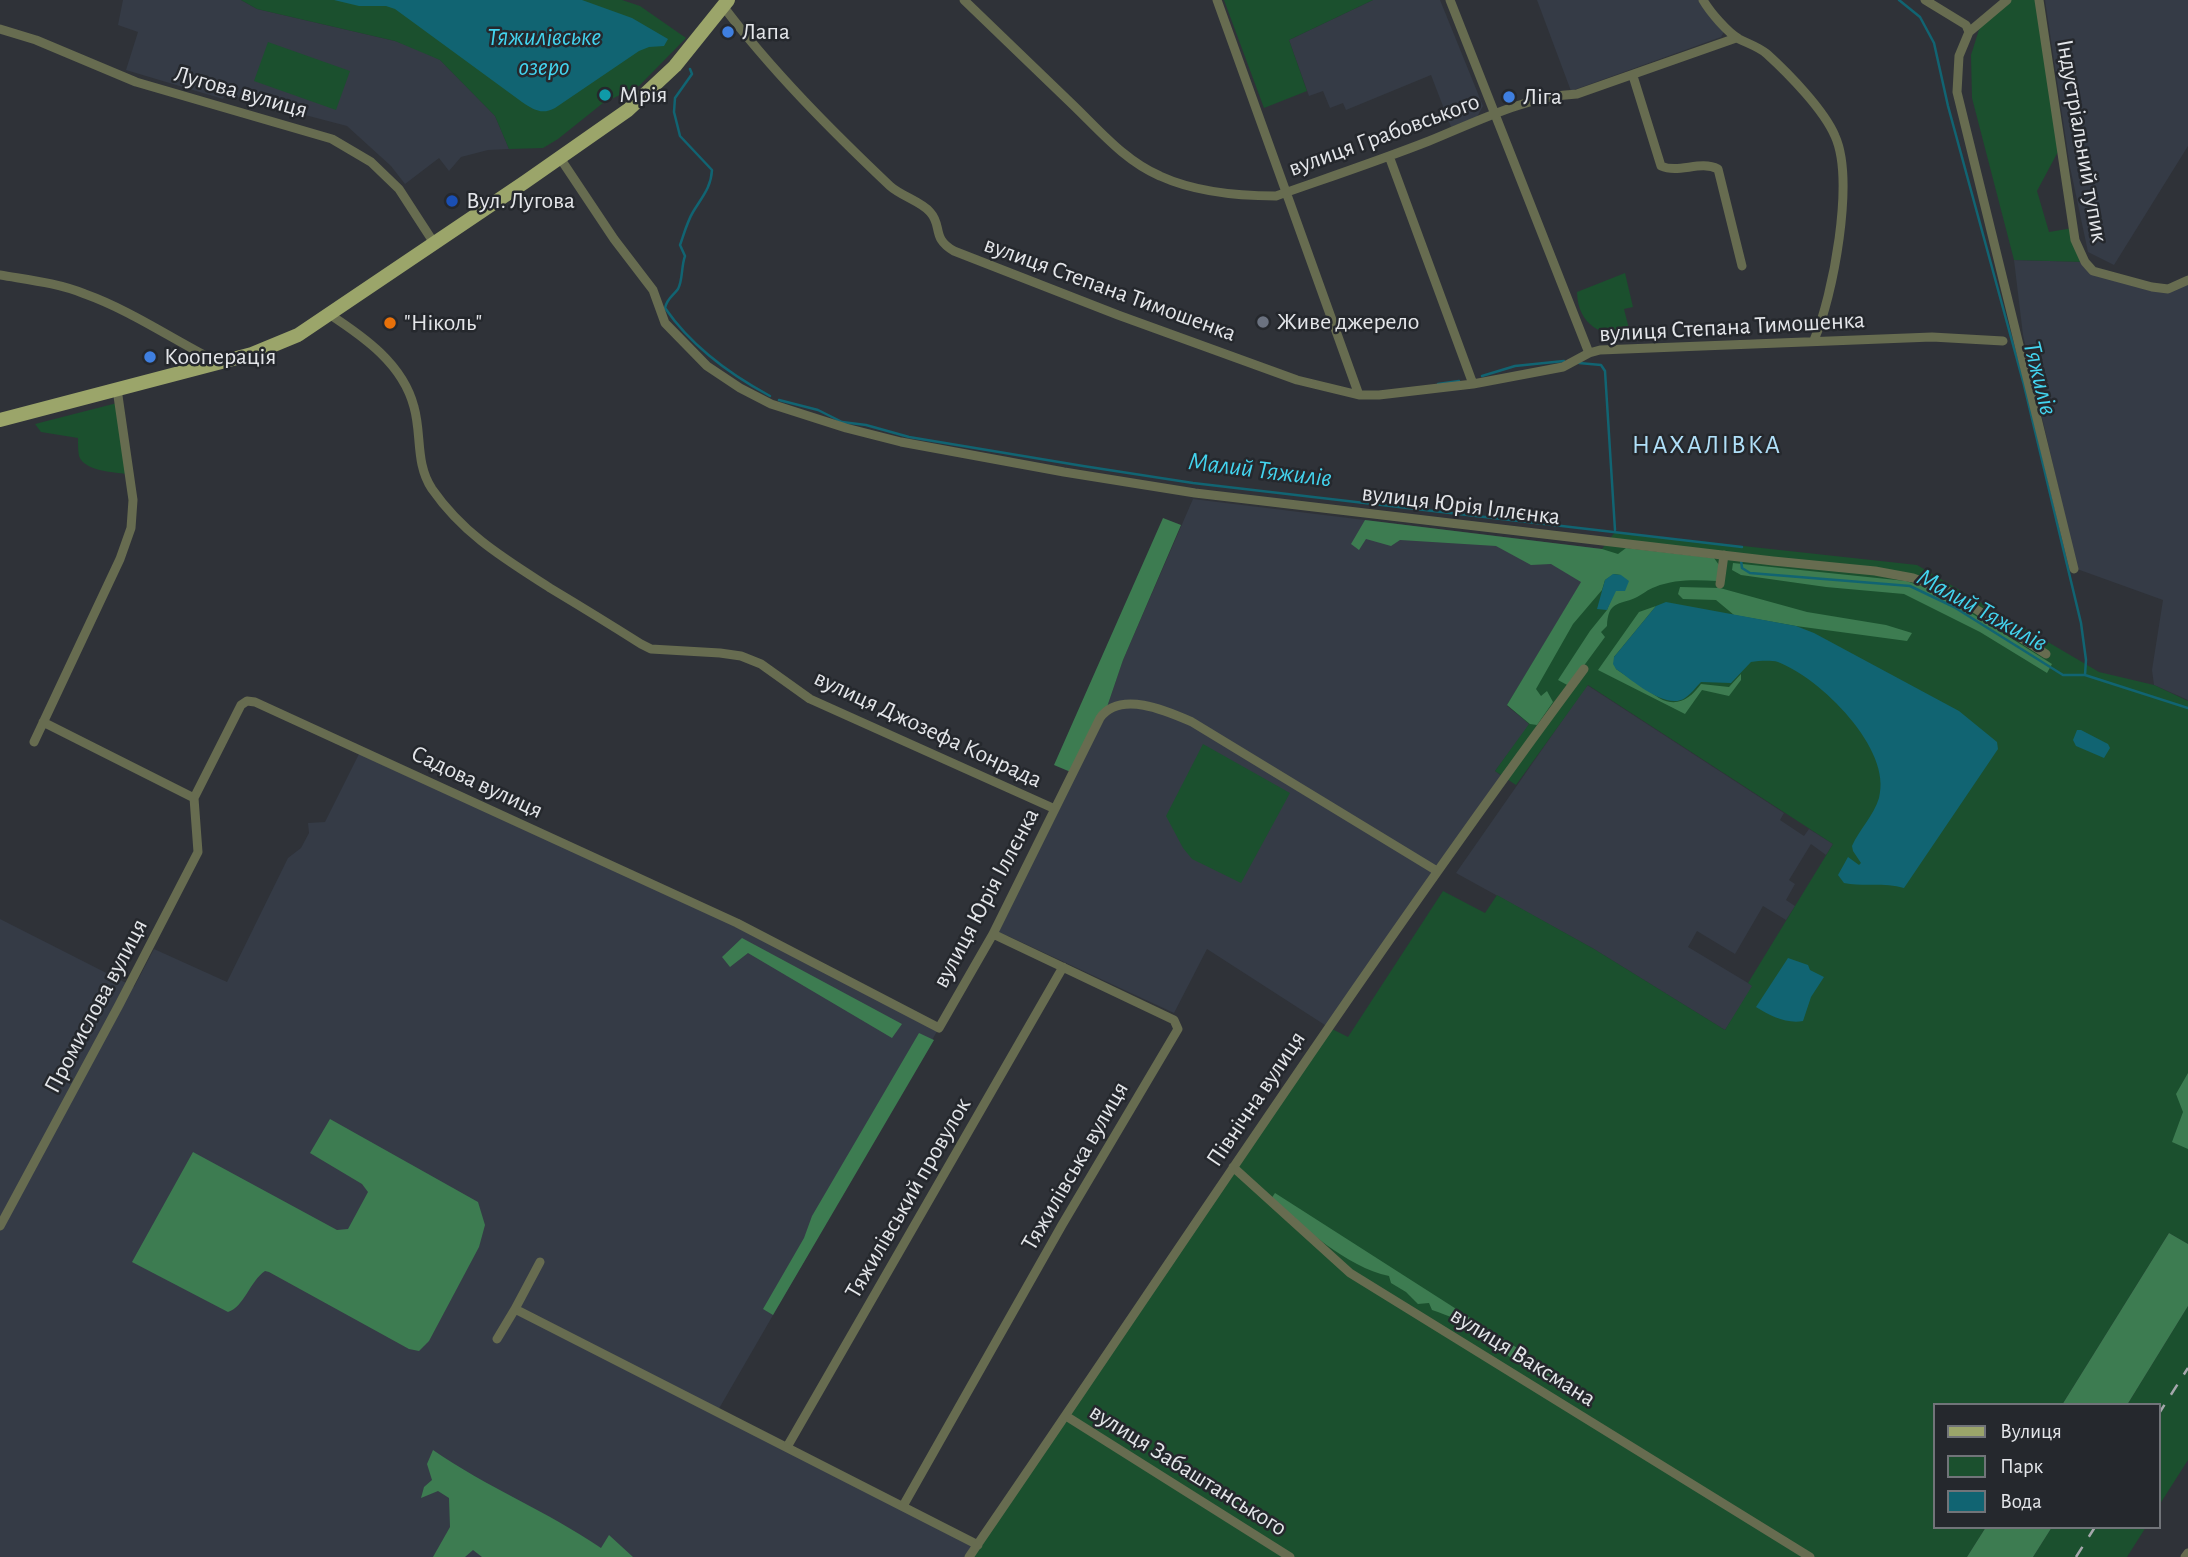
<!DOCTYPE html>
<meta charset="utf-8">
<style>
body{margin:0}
#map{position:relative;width:2188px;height:1557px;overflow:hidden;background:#2f3238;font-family:"Alegreya Sans",sans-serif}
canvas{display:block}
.legend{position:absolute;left:1933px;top:1403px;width:228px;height:126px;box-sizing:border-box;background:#25282d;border:2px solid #717479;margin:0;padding:9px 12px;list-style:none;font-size:21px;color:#e4e6ea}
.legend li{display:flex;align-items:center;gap:14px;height:35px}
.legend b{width:35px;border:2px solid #717479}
</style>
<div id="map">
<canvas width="2188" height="1557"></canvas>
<ul class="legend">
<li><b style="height:9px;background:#9ba56a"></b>Вулиця</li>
<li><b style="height:19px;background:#1b502e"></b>Парк</li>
<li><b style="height:19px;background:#116472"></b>Вода</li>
</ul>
</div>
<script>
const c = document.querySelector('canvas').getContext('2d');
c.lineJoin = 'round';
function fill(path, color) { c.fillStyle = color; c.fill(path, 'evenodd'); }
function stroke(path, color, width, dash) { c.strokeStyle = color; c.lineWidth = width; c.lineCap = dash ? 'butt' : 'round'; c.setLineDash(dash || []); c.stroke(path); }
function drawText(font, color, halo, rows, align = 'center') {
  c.font = font + ' "Alegreya Sans",sans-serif'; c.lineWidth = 5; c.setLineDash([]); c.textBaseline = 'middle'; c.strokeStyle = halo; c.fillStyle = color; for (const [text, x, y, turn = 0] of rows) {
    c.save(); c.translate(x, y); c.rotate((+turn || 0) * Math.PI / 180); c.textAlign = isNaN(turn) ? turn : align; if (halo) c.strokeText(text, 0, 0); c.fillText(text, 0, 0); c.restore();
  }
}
fill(new Path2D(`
 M123 0H241L257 9 395 41 418 49 440 60 495 116 509 149 488 150 461 157 449 171 439 158 405 184 391 166 347 126 225 94 223 99 126 70 138 32 118 25Z
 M1373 0H1440L1483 106 1477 117 1451 127 1431 75 1346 110 1343 103 1330 108 1323 91 1309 96 1289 40Z
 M1537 0H1702L1724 32 1721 37 1571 91Z
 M2045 0H2188V146L2114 265 2088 252 2070 167Z
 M2014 260 2085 262 2093 271 2168 289 2188 280V700L2154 685 2152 670 2163 600 2077 569 2023 335Z
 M1193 499 1602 549 1507 706 1530 724 1495 771 1503 777 1328 1027 1207 949 1174 1013 1008 936 993 934 1106 710 1123 660Z
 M1587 685 1784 813 1780 820 1804 836 1809 829 1833 844 1826 855 1811 844 1789 880 1795 884 1786 900 1795 906 1786 920 1763 906 1735 954 1697 931 1688 947 1753 986 1725 1030 1594 949 1456 873Z
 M359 754 737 923 939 1028 717 1412 978 1545 969 1557H0V919L134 987 154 949 227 982 288 858 301 848 309 833 308 823 325 822Z`), '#353b46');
fill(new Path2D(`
 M241 0H622L640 6 686 38 639 86 603 103 558 139 543 148 509 149 495 116 440 60 395 41 257 9Z
 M1224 0H1373L1289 40 1307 91 1264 108Z
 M2007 0H2039L2061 146 2037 191 2049 232 2073 228 2085 262 2014 260 1972 98 1971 55 1982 20Z
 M268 42 350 71 336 110 254 81Z
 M1625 273 1633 307 1624 309 1631 337C1602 336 1578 326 1577 292Z
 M117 403 127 474C113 472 84 471 79 456 78 451 78 444 78 438L41 432 35 424Z
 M1615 532 1917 565 2099 672 2154 685 2188 701V1244L2169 1233 2062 1405H1934V1527H1986L1967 1557H969L1328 1027 1348 1037 1443 891 1485 913 1497 895 1594 949 1725 1030 1752 986 1748 983 1833 844 1588 685 1516 785 1495 771 1529 724 1507 705 1602 549Z
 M1203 744 1290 793 1241 883 1192 859 1183 848 1166 816Z
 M2188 1306V1460L2158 1507V1405H2127Z
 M2052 1527H2146L2127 1557H2033Z`), '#1b502e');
fill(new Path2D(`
 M1163 518 1181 525 1123 660 1106 710 1073 773 1054 765Z
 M1365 520 1602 549 1618 554 1626 548 1714 558 1719 565 1717 581C1696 580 1675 579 1655 587 1648 589 1642 595 1635 598 1619 605 1608 601 1607 626L1601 632 1605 637 1569 686 1558 680 1590 631 1607 610 1621 575 1614 574 1605 580 1602 590 1573 624 1536 689 1541 696 1547 691 1553 702 1537 725 1530 724 1507 705 1581 582 1551 564 1531 565 1496 546 1400 540 1391 546 1366 539 1359 550 1351 544Z
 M1733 563 1906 581 1936 591 2052 664 2047 673 1980 632 1904 594 1826 587 1741 575 1732 570Z
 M1680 587 1720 588 1807 612 1886 625 1912 633 1907 641 1796 626 1734 615 1716 600 1683 599 1678 594Z
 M1656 606 1614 657 1616 669 1659 698C1677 708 1690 699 1701 684L1729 687 1741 674V680L1729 696 1702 690 1685 714 1598 670 1639 612Z
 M742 938 902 1024 892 1038 748 953 730 967 722 957Z
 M919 1033 934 1040 773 1315 763 1309 804 1238 812 1216Z
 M2188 1073V1149L2172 1142 2183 1112 2176 1094Z
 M330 1119 478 1202 485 1225 479 1247 429 1341 419 1351 409 1349 269 1272 265 1271C250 1281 244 1307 228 1312L132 1262 193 1152 337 1230 348 1229 368 1192 362 1184 310 1153Z
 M1275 1193 1561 1376C1528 1382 1506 1351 1482 1333 1469 1324 1447 1315 1432 1310L1429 1303 1418 1304 1406 1292 1391 1283 1389 1276C1346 1267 1304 1227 1271 1199Z
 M2169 1233 2188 1244V1306L2127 1405H2062Z
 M433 1450C486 1487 547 1511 601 1548L609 1535 633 1557H482L473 1550 465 1557H433L450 1527 449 1498 438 1491 421 1498 424 1487 432 1480 427 1464Z
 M1986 1527H2052L2033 1557H1967Z`), '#3d7c51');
fill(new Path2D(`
 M334 0H582L632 18 668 39 664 46 649 47 639 51 555 108C542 115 534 110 522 102L395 9 386 6H359Z
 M1613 574 1621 575 1629 581 1625 591H1616L1607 610 1597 609 1605 580Z
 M1666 602 1796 626 1814 633 1959 711 1997 742 1998 749 1904 888C1884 882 1864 887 1844 883L1838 875 1848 857 1859 865 1861 863 1853 851 1852 846C1859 830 1874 815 1879 798 1893 749 1820 678 1778 662 1770 660 1759 661 1751 662L1731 683 1701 682C1696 687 1691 694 1685 698 1666 711 1631 679 1616 669L1613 664 1614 657 1656 606Z
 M2077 730H2081L2108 744 2110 748 2104 758 2076 746 2073 740Z
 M1788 958 1808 965 1810 970 1824 977 1811 997 1803 1021C1787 1024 1770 1016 1756 1007Z`), '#116472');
stroke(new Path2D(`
 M1899 0 1920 17 1934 43 1948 106 2024 385 2081 623 2086 660 2085 675
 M690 69 692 74 675 98 674 112 680 136 712 170C711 188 702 197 693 212 687 222 684 234 680 245L685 256C681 267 683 280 678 289 673 296 667 298 665 308 692 347 729 374 770 396
 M1579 363 1601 365 1605 371 1615 530
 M1482 376 1515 366 1564 361
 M1438 384 1459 381
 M779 400 818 410 842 422 866 425 909 437 1083 466 1193 483 1742 547
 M1741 560 1742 568 1750 573 1910 586 1954 607 2063 675H2085L2188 708`), '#116472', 2.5);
stroke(new Path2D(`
 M964 0C1000 35 1037 70 1073 105 1100 131 1125 161 1160 176 1195 192 1238 196 1276 196 1327 178 1378 161 1429 141 1476 122 1526 96 1577 94L1736 38
 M1217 0 1359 395
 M1450 0 1589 353
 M1703 0C1710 12 1727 32 1739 39 1749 44 1759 47 1767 54 1789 74 1824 110 1835 136 1855 180 1833 297 1814 340
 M1925 0 1966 25 1969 32 1959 56 1957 92 2074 569
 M2039 0 2075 240 2085 262 2093 271 2152 287 2168 289 2188 280
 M723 6C771 70 832 131 890 186 901 196 922 202 930 212 943 226 931 238 954 251L1118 315 1297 380 1359 395H1379L1473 384 1563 367 1589 353 1600 350 1932 337 2003 341
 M0 29 36 40 136 82 332 139 371 162 399 189 434 243
 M1969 32 2007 0
 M1633 76 1661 166C1679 174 1700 160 1718 169L1742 266
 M1389 156 1473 384
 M560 158 614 239 653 290 665 323 707 366 740 388 771 404 846 428 901 442 1064 472 1195 493 1773 561 1875 571 1913 578 1946 590 2046 654
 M0 275C29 280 58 283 85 294 127 309 166 335 206 356L213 364
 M329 314C364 337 403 364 414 407 422 435 415 463 432 489 464 535 505 559 550 588 580 606 611 625 641 644L651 649 720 653 741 656 761 664 810 699 1055 809
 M1720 584 1724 555
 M43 722 194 798 241 705 247 701 255 702 737 923 939 1028 993 934 1100 718C1120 690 1167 711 1192 722L1437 871
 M34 742 120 559 131 528 133 500 117 389
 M1233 1167 1350 1273 1810 1557
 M0 1226 119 1005 198 852 194 798
 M515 1309 540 1262
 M497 1339 515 1309 978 1545
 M1066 1416 1290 1557
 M787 1447 1063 967
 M903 1506 1062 1225 1178 1029 1174 1020 993 934
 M969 1557C1173 1260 1369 958 1584 669
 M2185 1557 2188 1553`), '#676c50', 9);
stroke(new Path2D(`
 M0 420 252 354 298 335 525 182 628 110 675 66 728 0`), '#9ba56a', 14);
stroke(new Path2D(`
 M2158 1415 2188 1368
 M2076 1557 2095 1527`), '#a5a7ac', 2.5, [12, 12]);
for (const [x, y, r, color] of [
 [728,32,7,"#3f7fe0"],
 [605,95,7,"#0f9aa8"],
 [1509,97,7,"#3f7fe0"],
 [452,201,7,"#1a4fb4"],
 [1263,322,7,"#6b7280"],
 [390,323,7,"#e8710a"],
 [150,357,7,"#3f7fe0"]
]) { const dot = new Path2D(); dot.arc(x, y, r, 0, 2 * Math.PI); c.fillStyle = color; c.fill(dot); stroke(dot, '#25282d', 2.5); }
drawText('24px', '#e4e6ea', '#25282d', [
 ["Лапа",742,32],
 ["Мрія",619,95],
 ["Ліга",1523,97],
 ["Вул. Лугова",466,201],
 ["Живе джерело",1277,322],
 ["\"Ніколь\"",404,323],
 ["Кооперація",164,357]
], 'left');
drawText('24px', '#e4e6ea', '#25282d', [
 ["Лугова вулиця",241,92,16],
 ["вулиця Грабовського",1384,135,-20],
 ["Індустріальний тупик",2082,141,80],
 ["вулиця Степана Тимошенка",1110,289,20],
 ["вулиця Степана Тимошенка",1732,327,-3],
 ["вулиця Юрія Іллєнка",1461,505,7],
 ["вулиця Джозефа Конрада",928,729,25],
 ["Садова вулиця",477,782,25],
 ["вулиця Юрія Іллєнка",986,898,-62],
 ["Промислова вулиця",96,1006,-62],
 ["Північна вулиця",1256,1099,-56],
 ["Тяжилівська вулиця",1075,1166,-60],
 ["Тяжилівський провулок",908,1198,-60],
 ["вулиця Ваксмана",1523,1357,32],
 ["вулиця Забаштанського",1188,1470,32]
]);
drawText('italic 26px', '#43d4ef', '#25282d', [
 ["Тяжилівське",544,37],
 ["озеро",544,67],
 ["Тяжилів",2040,378,76],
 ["Малий Тяжилів",1260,470,7],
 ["Малий Тяжилів",1982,610,29]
]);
c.letterSpacing = '2px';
drawText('26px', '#b0e0f9', '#25282d', [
 ["НАХАЛІВКА",1707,445]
]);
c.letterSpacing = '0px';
</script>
